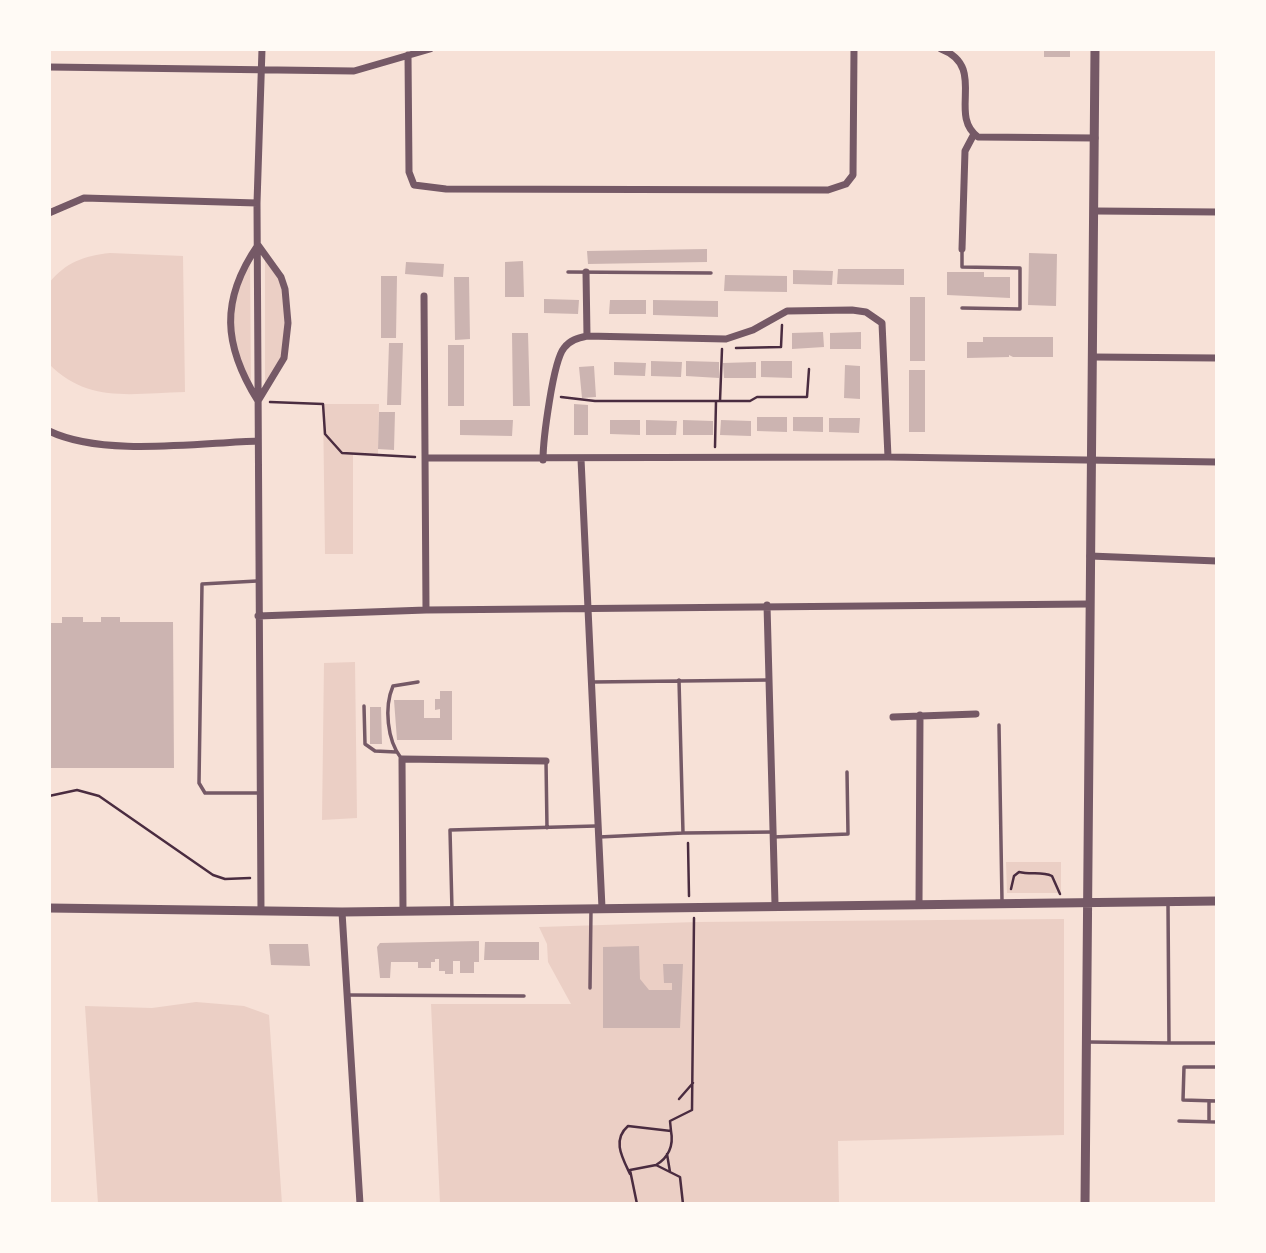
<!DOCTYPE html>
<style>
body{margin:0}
#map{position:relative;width:1266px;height:1253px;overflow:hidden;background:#f7e1d7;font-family:Roboto,sans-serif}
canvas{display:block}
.frame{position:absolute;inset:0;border:51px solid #fffaf5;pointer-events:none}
</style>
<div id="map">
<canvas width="1266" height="1253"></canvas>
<div class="frame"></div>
</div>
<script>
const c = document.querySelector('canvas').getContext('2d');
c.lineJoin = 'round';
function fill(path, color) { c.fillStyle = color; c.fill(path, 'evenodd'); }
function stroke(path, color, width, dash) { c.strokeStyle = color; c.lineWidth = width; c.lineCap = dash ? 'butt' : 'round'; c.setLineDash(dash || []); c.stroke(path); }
fill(new Path2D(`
 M110 253 183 256 185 392C133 393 88 404 49 364V283C66 262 84 256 110 253Z
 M250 256 251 390 242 376 230 315Z
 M265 257 285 289 286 349 265 390Z
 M323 404H379L378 455 353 454V554H325Z
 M355 662 357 818 322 820 324 663Z
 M1006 862H1061V893H1007Z
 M1064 919V1135L838 1141 839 1204H440L431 1004H571L548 962 547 944 539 927 697 922Z
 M196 1002 244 1006 269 1015 282 1204H98L85 1006 152 1008Z`), '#ebcfc5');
fill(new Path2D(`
 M1044 49H1070V57H1044Z
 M707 249V262L588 264 587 251Z
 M1029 253 1057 254 1056 306 1028 305Z
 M523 261 524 297H505V262Z
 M406 262 444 264 443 277 405 274Z
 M838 269H904V285L837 284Z
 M793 270 833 271 832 285 793 284Z
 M947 272H984V277H1010V298L947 295Z
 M725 275 787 276V292L724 291Z
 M381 276H397L396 338H381Z
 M454 277H469L470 339 455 340Z
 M910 297H925V361H910Z
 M544 299 579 300 578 314 544 313Z
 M610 300H646V314H609Z
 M653 300 718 301V317L653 315Z
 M823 332 824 347 792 349V333Z
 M861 332V349H830V333Z
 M512 333H528L530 406H513Z
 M983 337H1053V357H1013L1009 355V357L967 358V342H983Z
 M389 343H403L401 405H387Z
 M448 345H464V406H448Z
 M651 361 682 362 681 377 651 376Z
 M686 361 719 362V378L686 376Z
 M761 361H792V378L761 377Z
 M614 362 646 363 645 376 614 375Z
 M756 362V378H724L723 363Z
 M845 365 860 366V399L844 398Z
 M594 366 596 397 582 398 579 367Z
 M909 370H925V432H909Z
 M574 404 588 405V435H574Z
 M379 412H395L394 450 378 449Z
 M757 417H787V432L757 431Z
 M793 417H823V432L793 431Z
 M829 418H860L859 433 829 432Z
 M460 420H513L512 436 460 435Z
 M610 420H640V435L610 434Z
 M646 420 677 421 676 435H646Z
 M683 420 713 421V435H683Z
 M721 420 751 421V436L720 435Z
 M62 617H83V622H101V617H120V622H173L174 768H49V623H62Z
 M440 691H452V740H397L394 700H424V718H440V709L435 710V699H440Z
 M370 707H381L382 744H370Z
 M479 941V962H474V973H460V961H453V974H445V971H439V959H435V962H431V968H418V962H391L390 978H380L377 947 380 943Z
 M485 942H539V960H484Z
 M269 944H308L310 966 271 965Z
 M639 946 640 979 649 990H672V983H664L663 964H683L680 1028H603V947Z`), '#ccb4b1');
stroke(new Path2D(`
 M736 348 781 347 782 325
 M561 397 595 401H750L757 397H807L809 369
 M720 401 722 349
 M270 402 323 404 325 434 342 453 415 457
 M715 447 716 401
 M49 796 77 790 99 796 213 875 225 879 250 878
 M688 843 689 896
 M1011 889 1014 876 1019 872C1031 875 1042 871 1052 876L1060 894
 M679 1099 693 1083
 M671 1131 670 1121 692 1110 694 918
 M667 1154 670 1172
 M630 1174C622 1157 612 1140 628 1126L671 1131C674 1146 668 1158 656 1165
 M637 1204 630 1170 656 1165 680 1177 683 1204`), '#4a2c40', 2.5);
stroke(new Path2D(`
 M568 272 711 273
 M962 308 1020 309V268L962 267V251
 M257 581 202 584 199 783 205 793H259
 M592 682 769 680
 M364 706 365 744 375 751 396 752
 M999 725 1002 901
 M401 758C387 740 384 707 393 686L418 682
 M546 761 547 828
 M684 833 773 832
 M599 837 683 833 679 680
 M773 837 848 834 847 772
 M452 910 450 830 596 826
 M590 988 591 910
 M347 995 524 996
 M1089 1042 1169 1043 1168 904
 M1169 1043H1217
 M1217 1067H1184L1183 1100 1217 1101
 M1179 1121 1217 1122
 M1209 1122V1101`), '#755966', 3.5);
stroke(new Path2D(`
 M941 49C988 67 947 115 978 137L1095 138
 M408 55 409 172 414 185 446 189 828 190 846 184 853 175 854 49
 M49 67 354 71 430 49
 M1096 211 1217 212
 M49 213 84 198 257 203
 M258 245 281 277 285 289 288 323 284 358 258 401C223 345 220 300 258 245Z
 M962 249 965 151 974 134
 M586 272 587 336
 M424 296 426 610
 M1093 357 1217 358
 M49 431C103 457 197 443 258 441
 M425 458 888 457 1217 462
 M581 459 602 908
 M543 460C543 440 553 361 564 348 570 340 578 338 587 336L726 339 753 330 787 311 852 310 866 312 882 323 888 457
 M1090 556 1217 561
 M767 605 775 904
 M258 616 426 610 1088 604
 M893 717 976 714
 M919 903 920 715
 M261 910 257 203 262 49
 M403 911 402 759 546 761
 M342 912 360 1204`), '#755966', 7);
stroke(new Path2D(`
 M49 908 342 912 1217 901
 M1085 1204 1095 49`), '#755966', 9);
</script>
